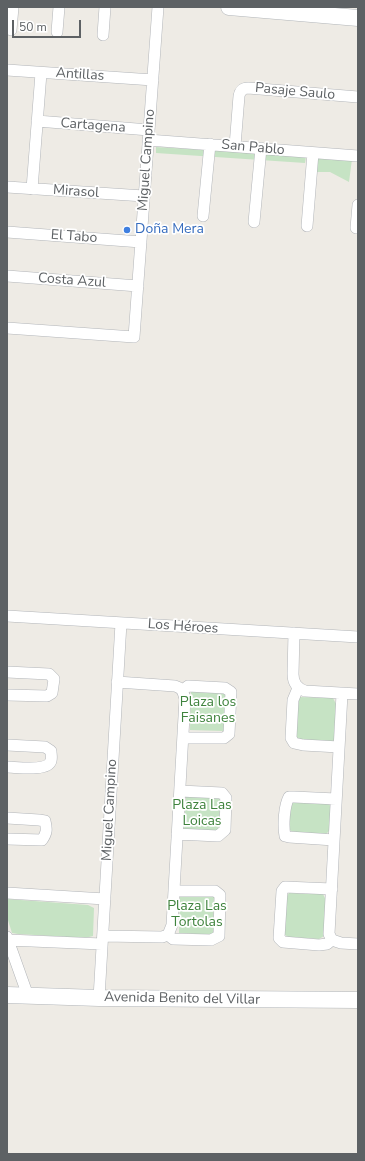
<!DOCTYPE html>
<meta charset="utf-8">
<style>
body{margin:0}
#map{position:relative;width:365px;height:1161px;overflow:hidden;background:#eeebe5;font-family:"Nunito Sans",sans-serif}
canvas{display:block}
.frame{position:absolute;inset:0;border:8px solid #5d6164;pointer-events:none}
.scale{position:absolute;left:12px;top:20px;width:69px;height:18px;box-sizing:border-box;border:2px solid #5d6164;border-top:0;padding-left:5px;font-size:12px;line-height:14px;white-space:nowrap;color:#5d6164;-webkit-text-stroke:3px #fff;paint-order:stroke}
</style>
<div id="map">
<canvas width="365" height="1161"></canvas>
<div class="frame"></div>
<div class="scale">50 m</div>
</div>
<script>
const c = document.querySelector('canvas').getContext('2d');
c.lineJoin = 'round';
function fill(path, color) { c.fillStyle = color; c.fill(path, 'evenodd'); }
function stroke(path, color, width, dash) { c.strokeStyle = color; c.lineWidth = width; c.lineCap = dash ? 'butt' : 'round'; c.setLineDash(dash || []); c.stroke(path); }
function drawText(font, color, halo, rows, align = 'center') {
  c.font = font + ' "Nunito Sans",sans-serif'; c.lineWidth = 3.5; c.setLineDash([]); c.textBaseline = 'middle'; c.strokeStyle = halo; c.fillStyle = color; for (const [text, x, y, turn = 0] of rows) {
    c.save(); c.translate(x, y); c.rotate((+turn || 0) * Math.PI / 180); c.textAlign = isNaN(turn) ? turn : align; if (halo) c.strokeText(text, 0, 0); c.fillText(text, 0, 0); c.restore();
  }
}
fill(new Path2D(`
 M156 147 306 156 305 163 156 153Z
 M316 157 352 159 349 182 330 172H314Z
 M191 691 226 692 224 731 190 730Z
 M299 697 333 698 336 704 334 740 329 743 298 741 294 738 297 701Z
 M186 796 221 798 218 831 184 829Z
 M296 801 327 803 331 806 329 831 326 834 293 832 288 829 290 804Z
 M289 893 323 894 326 900 324 936 319 939 288 937 284 934 287 896Z
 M180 895 214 896 213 935 179 933Z
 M7 899 88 905 94 908 93 936 85 938 18 934 12 933 7 917Z`), '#c6e3c4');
const street = new Path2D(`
 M11 30 13 7
 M57 32 59 7
 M103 35 105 7
 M7 70 153 80
 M37 121 149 130
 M148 140 358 156
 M235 146 239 96C240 91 243 88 248 88L358 97
 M7 187 144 196
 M32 189 41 73
 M203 216 210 144
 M254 222 261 148
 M307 226 313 153
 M356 228 358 205
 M7 232 141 242
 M7 276 138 286
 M7 328 134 337 158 7
 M7 616 358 637
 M294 633 293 674C293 683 297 688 305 691L358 694
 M7 672 49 674 54 679 52 693 47 696 7 695
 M298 688 293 700 291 738 294 743 303 745 339 747
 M183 690 188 686 225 688 231 692 229 734 224 738H183
 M342 694 329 934 332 940 341 943 358 944
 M7 745 45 747 51 751C51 754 52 758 51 761 47 772 16 767 7 767
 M7 818 39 820 45 821C47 829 47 833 42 840L7 839
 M177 834 218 836 225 830 226 798 222 793 180 791
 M334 840 289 837 285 836C283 826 284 806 289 797H294L336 799
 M332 889 285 887 282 891 279 938 283 942 319 945 327 944 332 940
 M7 893 105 899
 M168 935 173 939 211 940 219 936 220 895 215 891H174
 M103 936 162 937 168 935 172 925 185 699C183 691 182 688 175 686L117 682
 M7 937 28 996
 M8 940 102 944
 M99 998 121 623`);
const secondary = new Path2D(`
 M229 7 358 18
 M7 995 99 998 358 1000`);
stroke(street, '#b2b5b9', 12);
stroke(secondary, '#b1b5b9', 17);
stroke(street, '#fff', 11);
stroke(secondary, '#fff', 16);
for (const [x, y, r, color] of [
 [127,230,4,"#3f7fe0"]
]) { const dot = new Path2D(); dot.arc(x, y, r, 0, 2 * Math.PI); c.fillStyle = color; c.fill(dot); stroke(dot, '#fff', 1.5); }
drawText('14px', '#5d6164', '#fff', [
 ["Antillas",80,75,4],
 ["Pasaje Saulo",295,92,5],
 ["Cartagena",93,126,4],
 ["San Pablo",253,148,5],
 ["Miguel Campino",147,160,-86],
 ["Mirasol",76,192,4],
 ["El Tabo",74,237,4],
 ["Costa Azul",72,281,4],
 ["Los Héroes",183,627,4],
 ["Miguel Campino",110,810,-87],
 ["Avenida Benito del Villar",182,999,1]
]);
drawText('14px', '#366cbe', '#fff', [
 ["Doña Mera",135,230]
], 'left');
drawText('14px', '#3f833d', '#fff', [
 ["Plaza los",208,703],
 ["Faisanes",208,719],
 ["Plaza Las",202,806],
 ["Loicas",202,822],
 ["Plaza Las",197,907],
 ["Tortolas",197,923]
]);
</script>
